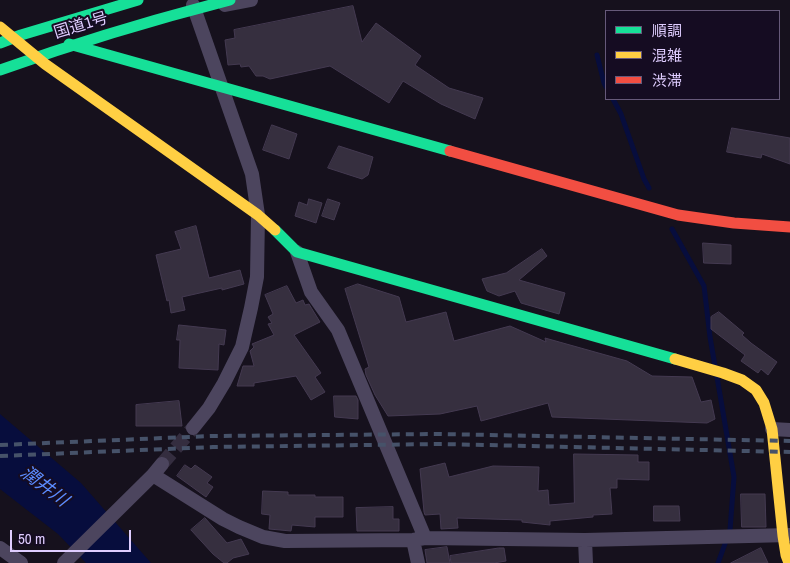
<!DOCTYPE html>
<meta charset="utf-8">
<style>
body{margin:0}
#map{position:relative;width:790px;height:563px;overflow:hidden;background:#16111d;font-family:"Archivo Narrow","Noto Sans JP",sans-serif}
canvas{display:block}
.legend{position:absolute;left:605px;top:10px;width:175px;height:90px;box-sizing:border-box;background:#150c22;border:1px solid #66597a;margin:0;padding:6px 9px;list-style:none;font-size:15px;color:#dfcdff}
.legend li{display:flex;align-items:center;gap:10px;height:25px}
.legend b{width:25px;border:1px solid #66597a}
.scale{position:absolute;left:10px;top:530px;width:121px;height:22px;box-sizing:border-box;border:2px solid #dfcdff;border-top:0;padding-left:6px;font-size:15px;line-height:18px;white-space:nowrap;color:#dfcdff;-webkit-text-stroke:4px #150c22;paint-order:stroke}
</style>
<div id="map">
<canvas width="790" height="563"></canvas>
<ul class="legend">
<li><b style="height:6px;background:#16e098"></b>順調</li>
<li><b style="height:6px;background:#ffcf43"></b>混雑</li>
<li><b style="height:6px;background:#f24e42"></b>渋滞</li>
</ul>
<div class="scale">50 m</div>
</div>
<script>
const c = document.querySelector('canvas').getContext('2d');
c.lineJoin = 'round';
function fill(path, color) { c.fillStyle = color; c.fill(path, 'evenodd'); }
function stroke(path, color, width, dash) { c.strokeStyle = color; c.lineWidth = width; c.lineCap = dash ? 'butt' : 'round'; c.setLineDash(dash || []); c.stroke(path); }
function drawText(font, color, halo, rows, align = 'center') {
  c.font = font + ' "Archivo Narrow","Noto Sans JP",sans-serif'; c.lineWidth = 4; c.setLineDash([]); c.textBaseline = 'middle'; c.strokeStyle = halo; c.fillStyle = color; for (const [text, x, y, turn = 0] of rows) {
    c.save(); c.translate(x, y); c.rotate((+turn || 0) * Math.PI / 180); c.textAlign = isNaN(turn) ? turn : align; if (halo) c.strokeText(text, 0, 0); c.fillText(text, 0, 0); c.restore();
  }
}
fill(new Path2D(`
 M0 414 81 483 151 563H86L58 534 0 489Z`), '#070d3d');
stroke(new Path2D(`
 M597 55 604 83 606 87
 M613 99 621 114 644 179 649 188
 M672 229 704 286 710 337 715 366
 M717 377 734 477 730 530 718 563`), '#070d3d', 5);
const building = new Path2D(`
 M353 6 362 42 376 23 421 56 415 65 449 88 483 98 475 119 441 104 403 81 389 103 330 66 270 79 263 76H256L249 66 241 67 240 64 228 65 225 40 235 38 234 30Z
 M272 125 297 134 289 159 263 150Z
 M732 128 790 138V164L762 154 761 158 727 152Z
 M339 146 373 157 368 175 362 179 328 168Z
 M309 199 322 203 316 223 295 216 299 202 307 205Z
 M328 199 340 203 334 220 322 216Z
 M196 226 209 278 240 270 244 284 222 290V288L182 297 185 310 171 313 169 300 167 301 156 255 181 249 175 232Z
 M703 243 731 245V264L704 263Z
 M542 249 547 256 519 280 565 293 559 314 521 303 515 291 499 296 487 291 482 279 506 273Z
 M358 284 399 297 406 322 446 312 454 341 510 326 546 342 545 338 627 361 652 376 692 377 701 402 711 400 715 419 707 423 552 417 548 403 481 421 477 406 440 414 388 416 375 395 366 375 365 369 369 367 345 289Z
 M287 286 296 303 303 300 305 305 309 304 320 322 294 335 321 373 315 377 325 392 311 400 296 376 254 383V386H237L243 366H254L250 351 254 347 252 344 274 335 268 324 272 323 268 317 273 314 265 295Z
 M719 312 744 333 742 335 751 343 777 362 768 375 761 369 758 373 741 361 745 355 711 329V317Z
 M179 325 226 330 224 345 219 344 218 370 179 368 180 340H177Z
 M334 396H356L358 400V419L335 417Z
 M179 401 182 426H136V405Z
 M574 454 638 455V462H649V480L617 479V488H610L612 514 593 515V517L550 521V525L522 522V520L457 518 458 528 441 529 440 514 425 515 424 512 420 469 445 463 449 477 493 466 539 467 538 491 548 490 549 505 574 503Z
 M185 465 191 469 195 465 212 477 207 483 213 487 206 497 177 476Z
 M263 491 288 492V495H315V497H343V517H315V527L292 525 291 531 269 529 270 515 262 514Z
 M741 494H765L766 527H742Z
 M654 506H679L680 521H654Z
 M393 507V519H399V531H357L356 508Z
 M205 518 227 543 241 539 249 554 233 558 227 563H224L213 554 191 530Z
 M447 547 450 563H427L425 550Z
 M499 548H504L506 561 494 563H451L450 556Z
 M761 548 768 563H731Z`);
fill(building, '#362f3f');
stroke(building, '#443a51', 1);
stroke(new Path2D(`
 M162 464 193 428`), '#342d3f', 14, [14, 7]);
stroke(new Path2D(`
 M225 5 251 0
 M297 252 311 292 338 330 425 538
 M193 428 209 408 224 383 242 347 251 308 257 277 258 215 252 174 193 5
 M772 429 790 430
 M153 475 223 519 239 527 263 537 285 541 413 540 425 538 585 540 790 535
 M413 540 418 563
 M585 540 586 563
 M0 548 21 563
 M64 563 153 475 162 464`), '#4c455e', 14);
stroke(new Path2D(`
 M0 43 21 35 138 0
 M69 44 450 151
 M0 70C76 43 152 20 230 0
 M275 230 297 252 675 359`), '#16e098', 11);
stroke(new Path2D(`
 M0 27 45 64 258 215 275 230
 M675 359 723 373 742 380 756 390 764 403 772 429 783 536 786 555 789 563`), '#ffcf43', 11);
stroke(new Path2D(`
 M450 151 678 215 734 223 790 227`), '#f24e42', 11);
stroke(new Path2D(`
 M0 445 211 436 441 434 790 441
 M0 456 213 447 442 444 790 452`), '#465269', 4, [8, 6]);
drawText('16px', '#dfcdff', '#150c22', [
 ["国道1号",81,26,-17]
]);
drawText('italic 18px', '#5b8bff', '#150c22', [
 ["潤井川",44,487,37]
]);
</script>
